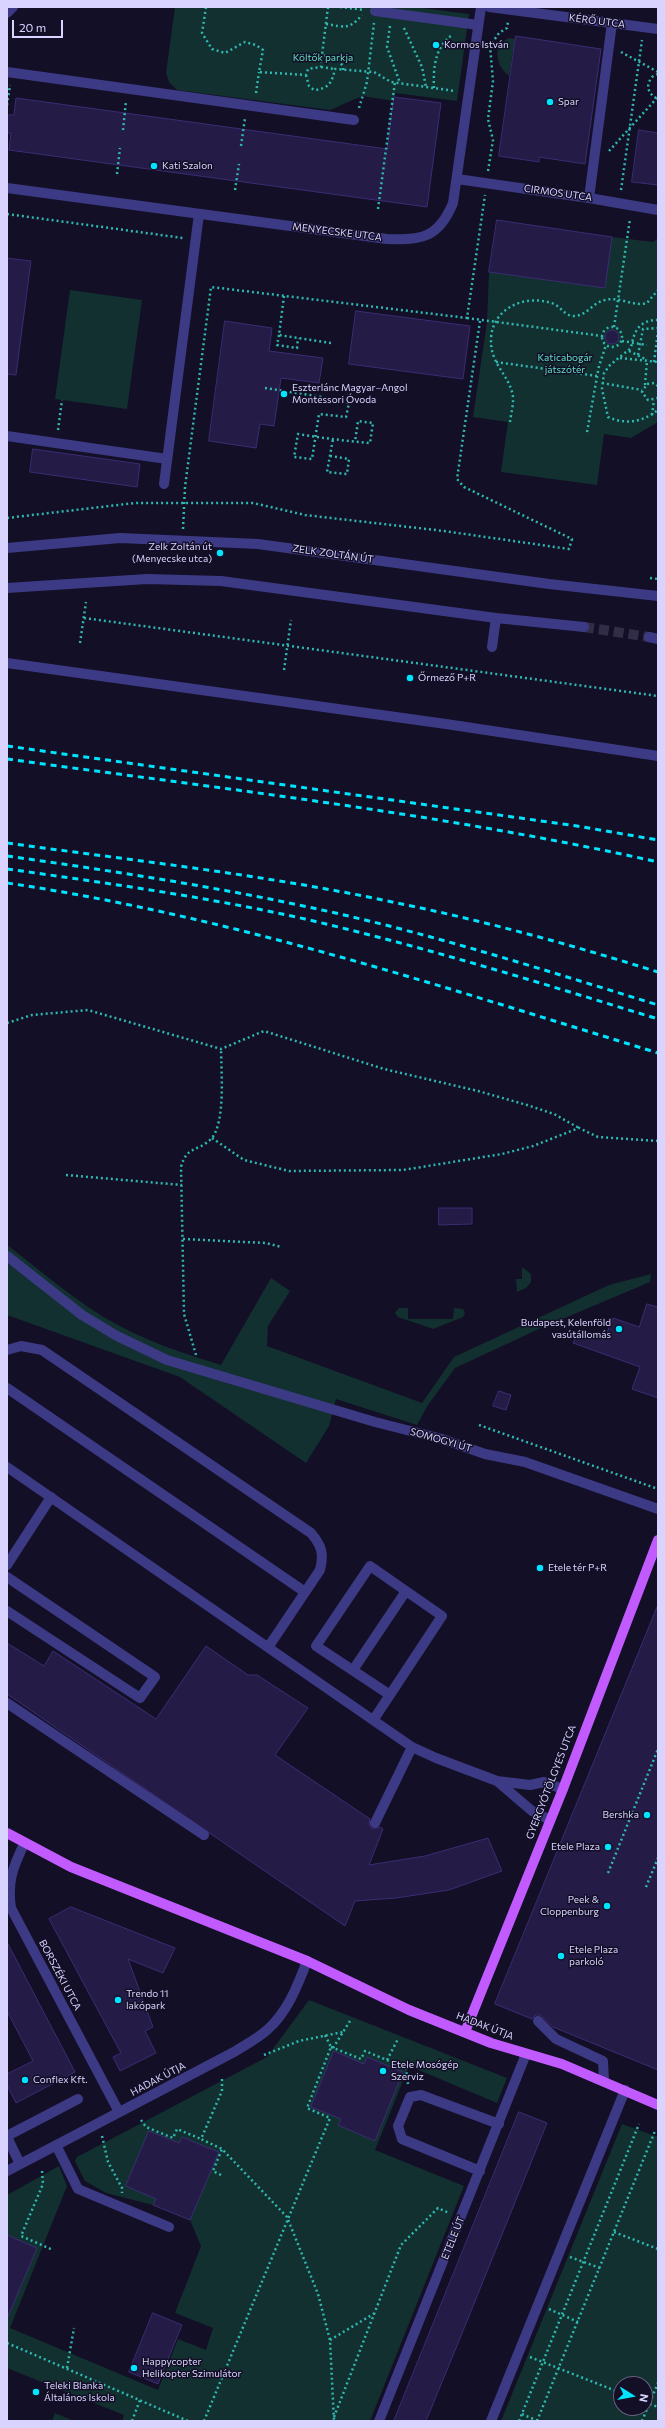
<!DOCTYPE html>
<meta charset="utf-8">
<style>
body{margin:0}
#map{position:relative;width:665px;height:2428px;overflow:hidden;background:#130f26;font-family:Commissioner,sans-serif}
canvas{display:block}
.frame{position:absolute;inset:0;border:8px solid #d9d4ff;pointer-events:none}
.north{position:absolute;left:613px;top:2376px;width:40px;height:40px;box-sizing:border-box;background:#130f26;border:1px solid #625e7d;border-radius:50%;rotate:101deg;font-size:11px;font-weight:700;line-height:16px;text-align:center;color:#d9d4ff}
.north::after{content:'';display:block;margin:auto;width:14px;height:18px;background:#00e5ff;clip-path:polygon(50% 0,100% 100%,50% 72%,0 100%)}
.scale{position:absolute;left:12px;top:20px;width:51px;height:18px;box-sizing:border-box;border:2px solid #d9d4ff;border-top:0;padding-left:5px;font-size:12px;line-height:14px;white-space:nowrap;color:#d9d4ff;-webkit-text-stroke:3px #130f26;paint-order:stroke}
</style>
<div id="map">
<canvas width="665" height="2428"></canvas>
<div class="frame"></div>
<div class="north">N</div>
<div class="scale">20 m</div>
</div>
<script>
const c = document.querySelector('canvas').getContext('2d');
c.lineJoin = 'round';
function fill(path, color) { c.fillStyle = color; c.fill(path, 'evenodd'); }
function stroke(path, color, width, dash) { c.strokeStyle = color; c.lineWidth = width; c.lineCap = dash ? 'butt' : 'round'; c.setLineDash(dash || []); c.stroke(path); }
function drawText(font, color, halo, rows, align = 'center') {
  c.font = font + ' Commissioner,sans-serif'; c.lineWidth = 3; c.setLineDash([]); c.textBaseline = 'middle'; c.strokeStyle = halo; c.fillStyle = color; for (const [text, x, y, turn = 0] of rows) {
    c.save(); c.translate(x, y); c.rotate((+turn || 0) * Math.PI / 180); c.textAlign = isNaN(turn) ? turn : align; if (halo) c.strokeText(text, 0, 0); c.fillText(text, 0, 0); c.restore();
  }
}
fill(new Path2D(`
 M175 7H415L469 14 457 101 395 93 394 101 362 96 330 110 177 90 169 82 166 73Z
 M509 38 515 39 509 76C499 68 494 56 500 43Z
 M612 237 653 242 658 238V422L631 438 604 434 597 485 501 472 508 422 473 417 487 322 489 272 605 288Z
 M70 290 142 300 127 409 55 399Z
 M7 1245C43 1272 78 1304 118 1325 151 1343 186 1354 221 1365L271 1278 290 1291 268 1326 267 1346 422 1403 454 1357 609 1285 651 1274 650 1282 541 1328 455 1368 428 1405 417 1425 336 1399 329 1426 306 1463 180 1377 7 1315Z
 M522 1267 531 1274V1282L526 1288 517 1292 516 1279H522Z
 M399 1308H408V1319H453L454 1308 463 1309 465 1313 463 1317 433 1329 398 1317 395 1313Z
 M309 2000 507 2078 497 2103 409 2066 375 2150 464 2186 370 2421H122L124 2415 7 2368V2195L59 2166 67 2186 10 2328 158 2390 178 2339 206 2350 213 2328 175 2313 201 2246 190 2220 153 2205 106 2193 85 2181 75 2161 77 2157 267 2057Z
 M622 2124 658 2137V2421H501ZM621 2384H645V2408H621Z
 M55 2413 74 2421H52Z`), '#12302f');
const building = new Path2D(`
 M516 36 601 49 585 164 539 157V162L499 156Z
 M394 97 441 103 427 207 9 150 11 133H7V115H14L16 98 387 149Z
 M639 130 658 133V185L632 182Z
 M497 220 612 237 605 288 489 272Z
 M7 258 31 261 16 375 7 374Z
 M356 311 470 326 463 379 349 364Z
 M225 321 272 328 269 351 323 358 319 383 281 378 274 426 260 424 256 448 209 441Z
 M605 337a7 7 0 1 1 14 0a7 7 0 1 1-14 0Z
 M33 449 140 464 137 487 30 472Z
 M439 1208H472V1224L439 1225Z
 M647 1304 658 1307V1398L632 1389 640 1367 573 1343 578 1331 604 1340 613 1318 639 1327Z
 M499 1391 511 1395 506 1410 493 1406Z
 M658 1605V2070L553 2027 540 2015H536L532 2019 495 2004Z
 M7 1643 44 1666 53 1651 156 1719 206 1646 248 1675H257L308 1708 275 1755 370 1819 369 1824 372 1829 380 1827 383 1829 369 1865 425 1856 488 1838 502 1871 449 1890 396 1898 355 1901 345 1926 7 1694Z
 M71 1907 175 1948 163 1973 128 1959 153 2027 145 2031 156 2053 120 2071 113 2057 121 2053 49 1919Z
 M7 1942 75 2072 16 2103 7 2085V2074L33 2061 7 2011Z
 M334 2051 364 2064 367 2057 403 2072 375 2141 338 2125 341 2119 311 2107Z
 M519 2112 547 2123 465 2326 426 2421H394Z
 M149 2131 179 2143 182 2137 219 2152 190 2220 153 2205 156 2199 126 2186Z
 M7 2235 37 2248 7 2319Z
 M153 2313 182 2325 158 2384 129 2372Z`);
fill(building, '#241b47');
stroke(building, '#3b2d73', 1);
stroke(new Path2D(`
 M584 627 649 637`), '#312d47', 10, [10, 5]);
stroke(new Path2D(`
 M206 7 202 33 212 49 225 53 245 42 256 45 263 50 259 72 306 75 308 69 321 67 322 55
 M328 7 322 55 337 59 343 66V70
 M340 7 364 10
 M326 24C345 27 349 30 362 15
 M390 26 387 47 400 83
 M404 28 422 67 426 87
 M621 52 658 72
 M321 67 335 69
 M658 74 652 77C645 86 648 94 658 99
 M306 75 309 86 314 90C329 89 332 82 335 69L374 72 391 82 455 91
 M434 88C433 68 435 47 452 35
 M256 93 259 72
 M7 105 10 85
 M359 108 367 82 374 23
 M123 130 126 101
 M241 146 245 118
 M609 151 657 98
 M488 171 493 140 488 119 493 81 490 46 499 33 507 28 508 22
 M117 174 120 148
 M235 190 239 164
 M621 190 642 40
 M378 209 395 82
 M7 214 183 238
 M284 296 279 335 331 343
 M467 318 602 336
 M658 320C639 320 634 331 631 348L610 365 604 373 602 389 608 417C625 425 643 422 658 410
 M602 337a10 10 0 1 1 20 0a10 10 0 1 1-20 0Z
 M614 327 630 219
 M279 335 277 345 297 348 298 338
 M622 341 647 345
 M629 351 647 360
 M638 355 643 329 658 328
 M620 358 658 362
 M496 362 597 376
 M654 362 658 331
 M602 383 642 390
 M645 385 647 361
 M658 386 654 383 647 384 642 392 648 400 658 398
 M265 388 322 397
 M322 399 349 403 346 417 319 414 312 459 294 457 298 434C322 438 346 441 370 443L373 423 358 421 355 442
 M652 415 654 400
 M510 422C511 413 515 400 512 392 507 373 490 363 491 339 492 308 526 293 554 304 561 307 565 316 574 316 587 316 593 302 605 300 620 296 633 307 647 303L658 290
 M58 430 62 400
 M587 432 599 366 606 345
 M330 456 349 459 347 474 327 472 333 439
 M7 518 135 503H253L305 515 444 531 569 549 572 539 464 487 457 479 480 321
 M183 529 185 487 211 287 467 318 485 195
 M650 578 658 579
 M84 618 658 696
 M80 643 86 602
 M284 670 291 620
 M7 1023 32 1015 88 1010 221 1049 264 1031 384 1069 478 1091 527 1105 554 1114 579 1128
 M212 1138 244 1160 289 1171 403 1170 502 1154 533 1146 579 1128 598 1137 658 1141
 M66 1175 182 1185
 M183 1239 266 1243 281 1247
 M196 1355 184 1314 181 1167C187 1145 198 1152 211 1139 226 1123 221 1070 221 1049
 M479 1425 658 1489
 M608 1873 658 1749
 M646 1887 658 1858
 M331 2047 361 2059 365 2051 406 2068 408 2084
 M333 2048 350 2021
 M264 2055 299 2041 343 2032
 M387 2060 398 2039
 M222 2079V2091L201 2139 222 2149 287 2217 318 2294 330 2340 334 2421
 M141 2120 146 2127 173 2138 177 2129 201 2139
 M102 2136 108 2162 122 2188V2193
 M42 2171 43 2184 21 2236 53 2250
 M221 2175 213 2171 222 2149
 M614 2232 658 2249
 M570 2257 600 2268
 M549 2309 578 2322
 M330 2340 375 2313
 M7 2343 188 2421
 M530 2357 621 2393
 M67 2368 74 2328
 M645 2402 658 2407
 M522 2414 538 2421
 M334 2417 401 2245 438 2208 449 2213
 M132 2421 140 2400
 M204 2421 330 2118 307 2108 331 2047 325 2035
 M519 2421 639 2124
 M537 2421 655 2131
 M642 2421 658 2383`), '#2fb8b0', 2.5, [2, 3]);
stroke(new Path2D(`
 M489 7 658 29
 M375 11 478 25
 M7 13 13 7
 M7 72 354 120
 M457 179 589 198 658 210
 M7 188 387 239C422 241 439 237 453 203L481 7
 M589 198 612 23
 M7 436 167 459
 M164 484 199 214
 M7 548 120 538 258 544 549 584 658 596
 M7 588 147 579 221 581 496 618 584 627
 M649 637 658 639
 M492 647 496 618
 M7 663 446 724 658 756
 M7 1256 82 1315 117 1336 167 1360 375 1422 442 1439 485 1454 525 1462 658 1509
 M7 1350 21 1346 42 1350 311 1533C322 1546 324 1554 320 1570L269 1646
 M7 1388 305 1592
 M7 1467 412 1747 436 1758 497 1781 532 1811 550 1820
 M7 1565 51 1497
 M7 1577 155 1677 140 1698 7 1611
 M353 1670 406 1591
 M7 1703 204 1835
 M374 1719 442 1616 370 1566 316 1646 390 1695
 M497 1781 530 1785 544 1782 563 1789
 M375 1823 412 1747
 M24 1844C13 1867 7 1882 11 1908L119 2112
 M538 2021 556 2039 603 2061 604 2081
 M7 2136 78 2099
 M7 2137 20 2164
 M56 2145 78 2189 169 2227
 M7 2171 234 2052C245 2045 257 2039 267 2030 287 2013 298 1985 307 1961
 M480 2171 402 2139 398 2126 410 2097 421 2095 499 2124
 M379 2421 526 2054
 M491 2421 625 2090`), '#3d3a85', 10);
stroke(new Path2D(`
 M7 1833 71 1867 307 1961 409 2010 491 2043 562 2064 658 2105
 M465 2032 563 1789 658 1540`), '#c25bff', 10);
stroke(new Path2D(`
 M7 746 577 826 658 840
 M7 759C225 789 444 814 658 862
 M7 843C137 861 268 875 397 903 485 921 572 945 658 972
 M7 856C113 871 218 887 322 910 436 935 547 971 658 1005
 M7 869C107 883 207 897 305 919 425 947 541 983 658 1019
 M7 883C230 916 443 987 658 1053`), '#00e5ff', 3, [6, 5]);
for (const [x, y, r, color] of [
 [436,45,4,"#00e5ff"],
 [550,102,4,"#00e5ff"],
 [154,166,4,"#00e5ff"],
 [284,394,4,"#00e5ff"],
 [220,553,4,"#00e5ff"],
 [410,678,4,"#00e5ff"],
 [619,1329,4,"#00e5ff"],
 [540,1568,4,"#00e5ff"],
 [647,1815,4,"#00e5ff"],
 [608,1847,4,"#00e5ff"],
 [607,1906,4,"#00e5ff"],
 [561,1956,4,"#00e5ff"],
 [118,2000,4,"#00e5ff"],
 [383,2071,4,"#00e5ff"],
 [25,2080,4,"#00e5ff"],
 [134,2368,4,"#00e5ff"],
 [36,2392,4,"#00e5ff"]
]) { const dot = new Path2D(); dot.arc(x, y, r, 0, 2 * Math.PI); c.fillStyle = color; c.fill(dot); stroke(dot, '#130f26', 1.5); }
drawText('10px', '#d9d4ff', '#130f26', [
 ["KÉRŐ UTCA",597,21,7],
 ["CIRMOS UTCA",558,193,8],
 ["MENYECSKE UTCA",337,232,7],
 ["ZELK ZOLTÁN ÚT",333,554,8],
 ["SOMOGYI ÚT",441,1440,16],
 ["GYERGYÓTÖLGYES UTCA",551,1782,-69],
 ["BORSZÉKI UTCA",60,1975,62],
 ["HADAK ÚTJA",485,2026,21],
 ["HADAK ÚTJA",158,2079,-28],
 ["ETELE ÚT",453,2238,-68]
]);
drawText('10px', '#d9d4ff', '#130f26', [
 ["Kormos István",444,45],
 ["Spar",558,102],
 ["Kati Szalon",162,166],
 ["Eszterlánc Magyar–Angol",292,388],
 ["Montessori Óvoda",292,400],
 ["Zelk Zoltán út",212,547,"right"],
 ["(Menyecske utca)",212,559,"right"],
 ["Őrmező P+R",418,678],
 ["Budapest, Kelenföld",611,1323,"right"],
 ["vasútállomás",611,1335,"right"],
 ["Etele tér P+R",548,1568],
 ["Bershka",639,1815,"right"],
 ["Etele Plaza",600,1847,"right"],
 ["Peek &",599,1900,"right"],
 ["Cloppenburg",599,1912,"right"],
 ["Etele Plaza",569,1950],
 ["parkoló",569,1962],
 ["Trendo 11",126,1994],
 ["lakópark",126,2006],
 ["Etele Mosógép",391,2065],
 ["Szerviz",391,2077],
 ["Conflex Kft.",33,2080],
 ["Happycopter",142,2362],
 ["Helikopter Szimulátor",142,2374],
 ["Teleki Blanka",44,2386],
 ["Általános Iskola",44,2398]
], 'left');
drawText('10px', '#5fe0c0', '#130f26', [
 ["Költők parkja",323,58],
 ["Katicabogár",565,358],
 ["játszótér",565,370]
]);
</script>
